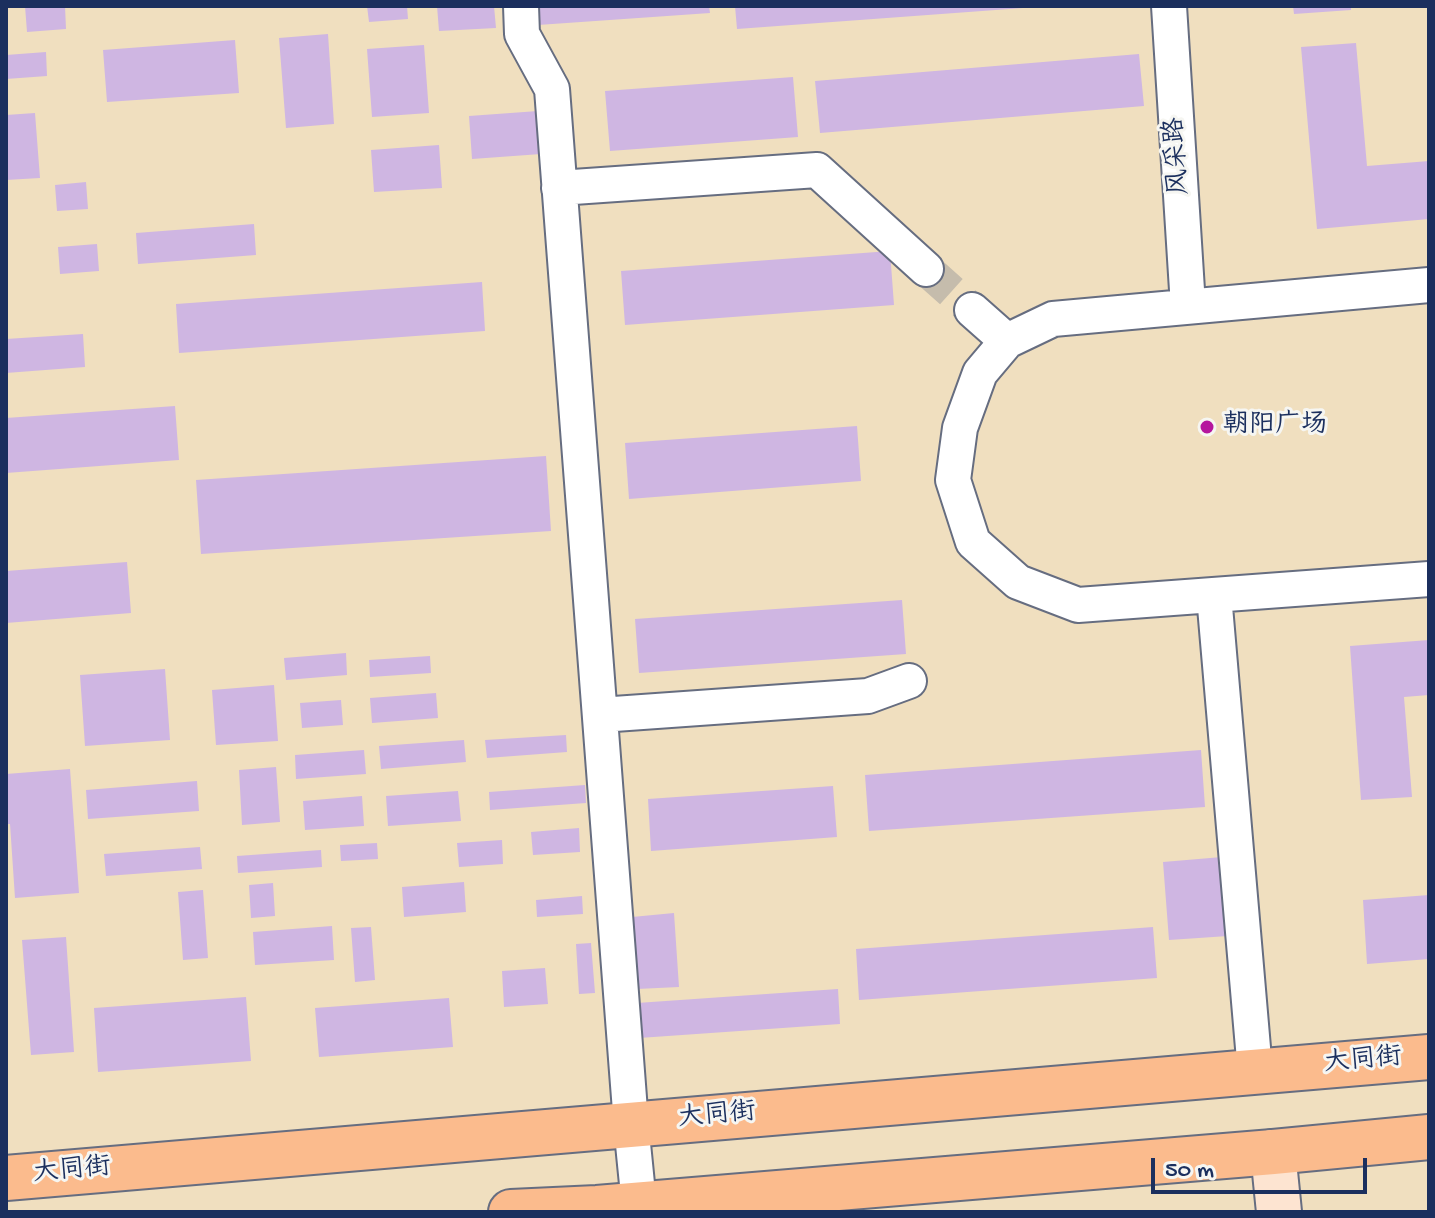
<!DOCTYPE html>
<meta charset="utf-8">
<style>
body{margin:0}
#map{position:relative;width:1435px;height:1218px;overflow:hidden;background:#f0dfbf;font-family:"Gochi Hand",sans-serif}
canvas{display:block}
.frame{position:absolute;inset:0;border:8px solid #1b2f5e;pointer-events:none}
.scale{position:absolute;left:1151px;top:1158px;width:216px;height:36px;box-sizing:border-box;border:4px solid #1b2f5e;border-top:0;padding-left:10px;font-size:24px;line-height:28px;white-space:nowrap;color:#1b2f5e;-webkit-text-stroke:6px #f6f6f2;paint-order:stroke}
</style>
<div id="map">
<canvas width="1435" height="1218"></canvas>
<div class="frame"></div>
<div class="scale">50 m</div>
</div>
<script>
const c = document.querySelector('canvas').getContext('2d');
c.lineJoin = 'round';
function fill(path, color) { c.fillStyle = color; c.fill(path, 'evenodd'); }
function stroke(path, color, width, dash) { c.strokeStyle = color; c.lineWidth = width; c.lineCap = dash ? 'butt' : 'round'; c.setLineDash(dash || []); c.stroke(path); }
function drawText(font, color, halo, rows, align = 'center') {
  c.font = font + ' "Gochi Hand","LXGW WenKai TC",sans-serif'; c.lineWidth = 6; c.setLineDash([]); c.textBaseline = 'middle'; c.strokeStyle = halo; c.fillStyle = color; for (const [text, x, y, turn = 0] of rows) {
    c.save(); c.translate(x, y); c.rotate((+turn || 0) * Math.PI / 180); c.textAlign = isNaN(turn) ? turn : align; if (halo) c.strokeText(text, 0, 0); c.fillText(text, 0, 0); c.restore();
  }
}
fill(new Path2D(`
 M25 6H65L66 29 27 32Z
 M367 6H407L408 19 369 22Z
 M437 6H494L496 28 439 31Z
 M537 6H709L710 13 538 25Z
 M735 6H1023V8L737 29Z
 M1293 6H1351V10L1294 14Z
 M328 34 334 124 286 128 279 38Z
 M235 40 239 93 107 102 103 50Z
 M1356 43 1367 166 1429 161V219L1317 229 1301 47Z
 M424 45 429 113 372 117 367 49Z
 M46 52 47 76 6 79V55Z
 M1139 54 1144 106 820 133 815 81Z
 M793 77 798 137 610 151 605 91Z
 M538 111 541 154 472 159 469 116Z
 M35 113 40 178 6 180V115Z
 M439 145 442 188 374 192 371 150Z
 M86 182 88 209 57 211 55 185Z
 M254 224 256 255 138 264 136 233Z
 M97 244 99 271 60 274 58 247Z
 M890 251 894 305 625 325 621 271Z
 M482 282 485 331 179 353 176 304Z
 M83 334 85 367 6 373V339Z
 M175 406 179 460 6 473V418Z
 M857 426 861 481 629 499 625 443Z
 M546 456 551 531 201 554 196 480Z
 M127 562 131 613 6 623V571Z
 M902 600 906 654 639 673 635 619Z
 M1429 640V695L1404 697 1412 797 1361 800 1350 646Z
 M346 653 347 675 286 680 284 658Z
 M430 656 431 673 370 677 369 660Z
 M165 669 170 740 85 746 80 675Z
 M274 685 278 741 216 745 212 690Z
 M436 693 438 718 372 723 370 698Z
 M341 700 343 725 302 728 300 703Z
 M566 735 567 752 487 758 485 740Z
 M464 740 466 762 381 769 379 746Z
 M364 750 366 774 296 779 295 755Z
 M1201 750 1205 807 869 831 865 775Z
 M276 767 280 822 242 825 239 770Z
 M70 769 79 893 15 898 10 824H6V774Z
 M197 781 199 811 88 819 86 790Z
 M585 785 586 803 490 810 489 792Z
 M833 786 837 837 651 851 648 799Z
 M458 791 461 821 388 826 386 796Z
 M362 796 364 826 305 830 303 801Z
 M579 828 580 852 533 855 531 832Z
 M502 840 503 864 459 867 457 843Z
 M377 843 378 859 341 861 340 845Z
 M200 847 202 869 106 876 104 854Z
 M321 850 322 867 238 873 237 856Z
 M1222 857 1228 936 1169 940 1163 862Z
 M464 882 466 912 404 917 402 887Z
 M273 883 275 916 251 918 249 885Z
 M203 890 208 958 183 960 178 892Z
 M1429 895V959L1367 964 1363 900Z
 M582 896 583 914 537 917 536 900Z
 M674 913 679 987 637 989 632 917Z
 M332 926 334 960 255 965 253 932Z
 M371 927 375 980 355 982 351 928Z
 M1153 927 1157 978 859 1000 856 949Z
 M66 937 74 1052 31 1055 22 940Z
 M591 943 595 993 579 994 576 944Z
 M545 968 548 1004 504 1007 502 971Z
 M838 989 840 1024 639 1038 637 1003Z
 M246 997 251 1061 98 1072 94 1008Z
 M449 998 453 1047 319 1057 315 1008Z`), '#cfb6e2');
stroke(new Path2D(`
 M926 269 972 310`), '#c5bcac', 34, [34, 17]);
const street = new Path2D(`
 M521 6 522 34 552 89 631 1124 639 1204
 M1169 6 1188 306
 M559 188 817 170 926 269
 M1429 285 1053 319 1007 341 980 373 960 428 953 480 973 542 1018 582 1078 605 1429 579
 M972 310 1007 341
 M1214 595 1255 1071
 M600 715 868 696 909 681`);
const secondary = new Path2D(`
 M1273 1152 1279 1212`);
const primary = new Path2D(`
 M6 1178 1429 1057
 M511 1212 597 1208 1273 1152 1429 1137`);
stroke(street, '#666d80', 38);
stroke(secondary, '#666d80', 48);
stroke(primary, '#666d80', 48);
stroke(street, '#fff', 34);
stroke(secondary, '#fde4d1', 44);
stroke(primary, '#fbbb8d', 44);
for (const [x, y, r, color] of [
 [1207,427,8,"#b5179e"]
]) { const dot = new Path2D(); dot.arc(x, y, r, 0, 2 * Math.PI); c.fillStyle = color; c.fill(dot); stroke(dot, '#f6f6f2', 3); }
drawText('26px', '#1b2f5e', '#f6f6f2', [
 ["风采路",1179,156,-94],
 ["大同街",1363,1062,-5],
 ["大同街",717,1117,-5],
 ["大同街",72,1172,-5]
]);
drawText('26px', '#1b2f5e', '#f6f6f2', [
 ["朝阳广场",1223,427]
], 'left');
</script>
